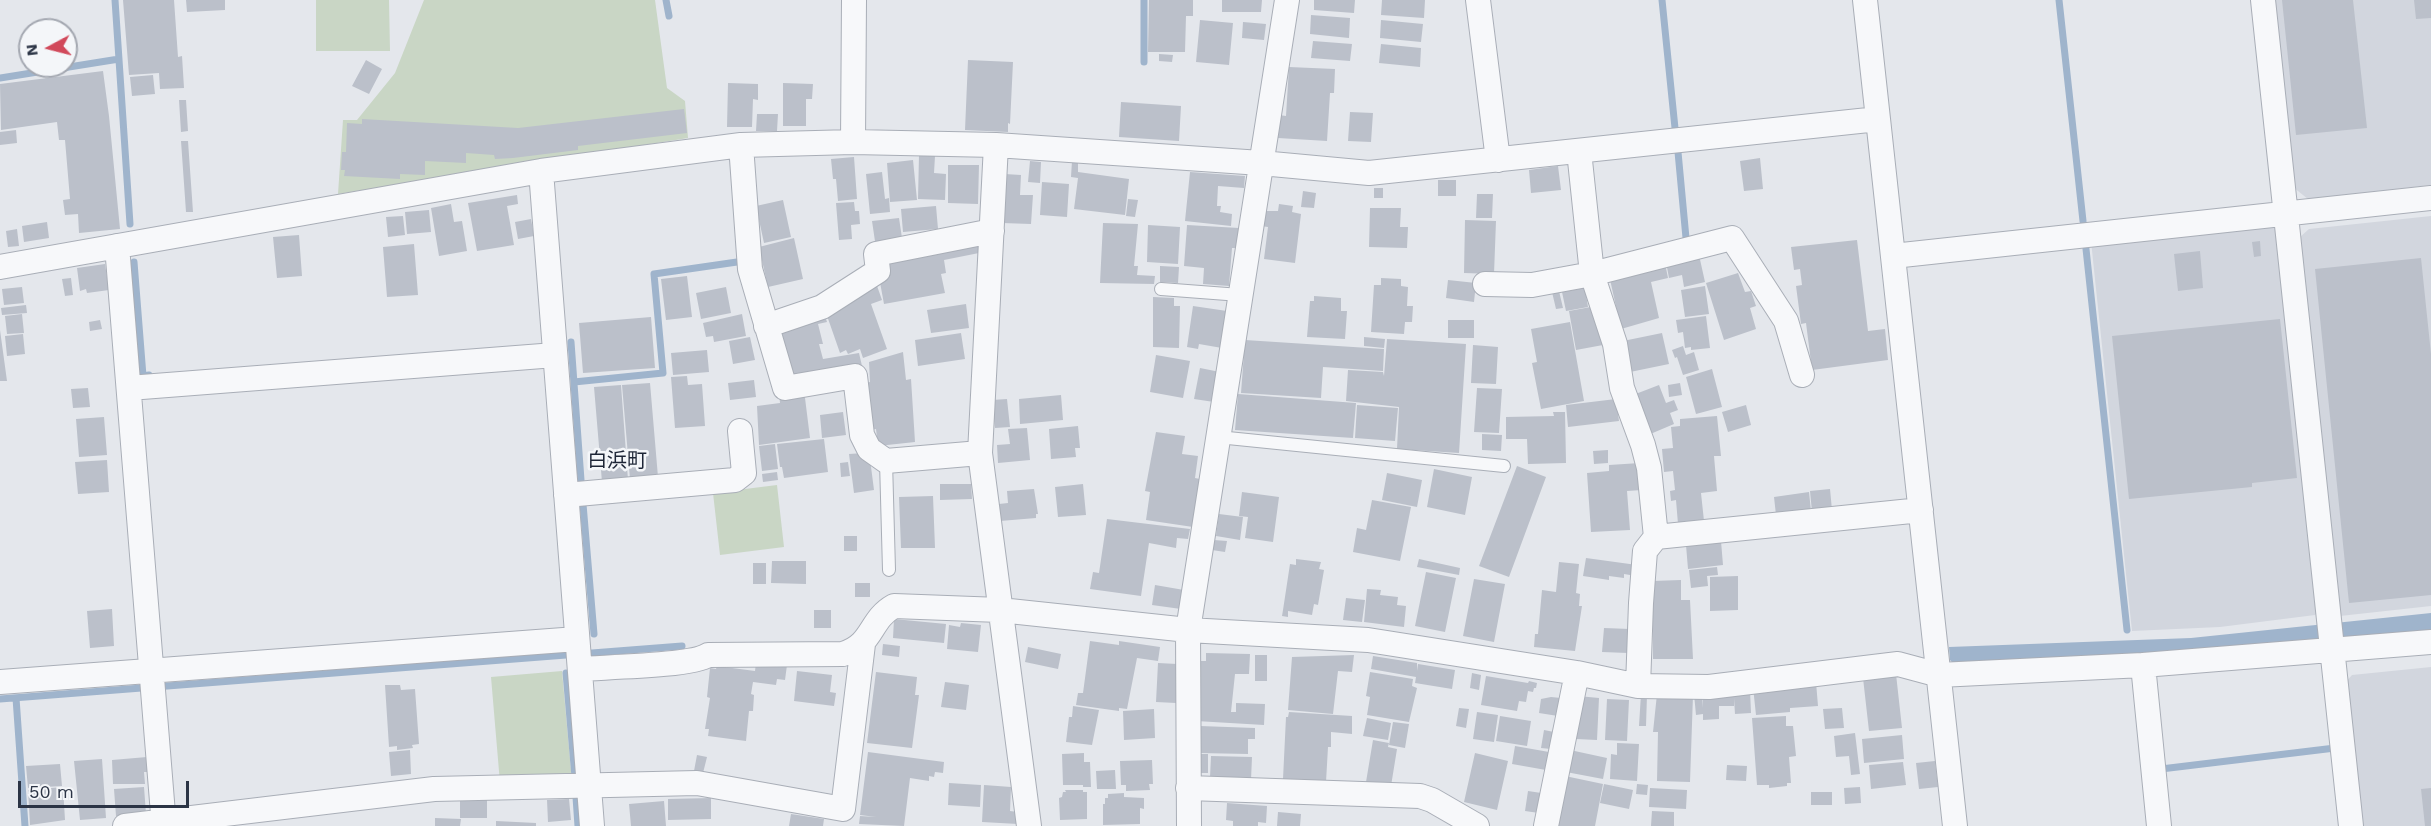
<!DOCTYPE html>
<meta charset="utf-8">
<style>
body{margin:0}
#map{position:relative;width:2431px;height:826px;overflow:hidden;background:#e4e7ec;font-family:"Work Sans",sans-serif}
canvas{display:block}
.north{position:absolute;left:18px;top:18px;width:60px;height:60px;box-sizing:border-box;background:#f4f6f9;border:2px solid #a4a8b1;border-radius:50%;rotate:263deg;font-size:16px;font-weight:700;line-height:24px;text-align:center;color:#2b3445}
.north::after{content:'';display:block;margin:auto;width:21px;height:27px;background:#d1495b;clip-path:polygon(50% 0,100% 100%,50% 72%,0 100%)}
.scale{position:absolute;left:18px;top:781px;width:171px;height:27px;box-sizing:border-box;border:3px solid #2b3445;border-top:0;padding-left:8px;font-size:18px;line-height:21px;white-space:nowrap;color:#2b3445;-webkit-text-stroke:4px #f4f6f9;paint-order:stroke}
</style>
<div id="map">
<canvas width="2431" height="826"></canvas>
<div class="north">N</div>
<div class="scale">50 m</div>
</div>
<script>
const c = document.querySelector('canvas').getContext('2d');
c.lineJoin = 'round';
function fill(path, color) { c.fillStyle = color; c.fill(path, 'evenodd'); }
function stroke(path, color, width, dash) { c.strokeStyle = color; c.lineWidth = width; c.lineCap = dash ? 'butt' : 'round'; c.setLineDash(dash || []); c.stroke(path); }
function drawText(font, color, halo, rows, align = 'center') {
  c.font = font + ' "Work Sans","Noto Sans JP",sans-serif'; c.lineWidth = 5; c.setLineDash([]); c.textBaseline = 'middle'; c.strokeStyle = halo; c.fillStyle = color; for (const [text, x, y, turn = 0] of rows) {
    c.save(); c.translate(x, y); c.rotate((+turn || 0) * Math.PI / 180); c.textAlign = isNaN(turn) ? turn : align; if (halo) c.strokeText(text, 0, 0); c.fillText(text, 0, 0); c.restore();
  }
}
fill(new Path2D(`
 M2274 0H2431V185L2308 199 2293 187Z
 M2431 216V606L2340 616 2300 237 2309 229Z
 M2270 223 2278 228 2320 609 2315 615 2220 627 2132 631 2091 241Z
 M2431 667V826H2358L2344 684 2352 675Z`), '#d2d6de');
fill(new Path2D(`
 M316 0H389L390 51H316Z
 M424 0H655L667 88 685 101 688 138 338 194 343 120H357L395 73Z
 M777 485 784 547 720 555 713 493Z
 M562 671 572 781 500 783 491 677Z`), '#c9d6c5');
fill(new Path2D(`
 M2431 613V631L2190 655 1955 665 1950 660 1949 647 2191 638Z`), '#9fb4cc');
stroke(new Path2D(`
 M115 0 130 224
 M666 0 669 16
 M1144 0V62
 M1662 0 1675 128
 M2059 0 2083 221
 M0 78 119 59
 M1678 152 1686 238
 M2086 249 2127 630
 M134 262 143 376 149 375
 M571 342 581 480
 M574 382 663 373 654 274 737 262
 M583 504 594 634
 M566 673 575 777
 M16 698 25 826
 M0 699 682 646
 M2161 769 2335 748
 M576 797 578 826`), '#9fb4cc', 7);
fill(new Path2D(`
 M123 0H174L178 57 182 56 184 88 160 89 159 73 129 75Z
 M186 0H225V10L187 12Z
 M1149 0H1193V16H1186L1185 52H1148Z
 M1222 0H1262L1261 12H1222Z
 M1314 0H1355L1354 13 1314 10Z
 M1382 0H1425L1424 18 1381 15Z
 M2282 0H2353L2367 128 2296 135Z
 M2414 0H2431V18L2416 19Z
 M1311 15 1350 18 1349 38 1310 34Z
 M1200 20 1233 23 1229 65 1196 62Z
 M1381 20 1423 24 1421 42 1380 38Z
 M1243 22 1266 24 1264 40 1242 38Z
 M1313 41 1352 44 1350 61 1311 58Z
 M1381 44 1421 48 1420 67 1379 63Z
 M1159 54 1173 55 1172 62 1159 61Z
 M366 60 382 69 369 94 352 86Z
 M968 60 1013 62 1010 124 1008 123V132L965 130Z
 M1289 67 1335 69 1334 93H1330L1327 141 1278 138 1279 115 1286 116Z
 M103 71 109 116 120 229 79 233 78 214 65 215 63 200 70 199 65 140H59L57 122 1 130 0 84Z
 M153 75 155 94 132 96 130 77Z
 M728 83 758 84V100L753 99 752 127H727Z
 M783 83 813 84 812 99H806V126H783Z
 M179 100H186L188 131 181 132Z
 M1121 102 1181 106 1179 141 1119 137Z
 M684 109 687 133 578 146V150L513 158 495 159 494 155 466 153V163L425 161V175L400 174V179L344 176 345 170H341L342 152H346L347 123 362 124V119L518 128Z
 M1350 112 1373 113 1371 142 1348 141Z
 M757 114H778L777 131H756Z
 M16 130 17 143 0 145V132Z
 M181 141H188L193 212H186Z
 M919 155 935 156 934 173 946 174 945 200 918 199Z
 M854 157 857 199 838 201 836 179H833L831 159Z
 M1760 158 1763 189 1744 191 1740 161Z
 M913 160 917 200 890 202 887 163Z
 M1030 161 1041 162 1040 183 1028 182Z
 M1072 161H1078V172L1129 179 1125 215 1074 209 1078 178 1071 177Z
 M948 165H979L978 204 948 203Z
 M1558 166 1561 190 1531 193 1529 170Z
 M882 172 885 199 889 198 890 212 870 214 866 174Z
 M1190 172 1245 176 1244 188 1218 186 1217 206H1221L1220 212 1232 214 1231 226 1185 221Z
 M1005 174 1021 175 1020 195H1033L1031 224 1002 223Z
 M1438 180H1456V196H1438Z
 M1042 182 1069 184 1067 217 1040 215Z
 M1374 188H1383V198H1374Z
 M1303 191 1316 193 1314 208 1301 207Z
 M1477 194H1493L1492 218H1476Z
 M517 195 518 204 507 206 514 245 477 251 468 203Z
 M1128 199 1138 200 1135 217 1126 216Z
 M783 200 791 237 764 243 756 206Z
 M854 202 855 211H859L860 224 851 225 852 239 839 240 836 203Z
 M451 204 454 222 462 221 467 251 439 256 431 208Z
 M1279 204 1293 206 1292 212 1301 214 1295 263 1264 259 1268 227 1261 226 1263 211H1278Z
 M936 206 938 229 903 232 901 209Z
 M1370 208H1401L1400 227H1408L1407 248 1369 247Z
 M429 210 431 232 407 234 405 212Z
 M403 216 405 235 388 237 386 217Z
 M899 218 902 238 876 248 872 221Z
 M531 219 534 236 518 239 515 222Z
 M1465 220 1496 221 1494 274 1464 273Z
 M47 222 49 238 24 242 22 226Z
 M1103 223 1138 224 1134 266H1138L1137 275 1155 276 1154 284 1100 283Z
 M1148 225 1180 227 1178 264 1147 262Z
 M1187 225 1239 228 1238 248H1232L1229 286 1203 284 1204 268 1184 266Z
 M17 229 19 246 8 247 6 231Z
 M299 235 302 276 277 278 273 237Z
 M794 238 803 279 768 287 759 247Z
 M1857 240 1868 331 1885 329 1888 360 1812 370 1806 323 1801 324 1796 286 1802 285 1800 269 1794 270 1791 247Z
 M2260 241 2261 256 2254 257 2252 242Z
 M977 242 979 253 944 260 946 273 941 274 945 293 884 304 879 277 883 260Z
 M414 244 418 295 387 297 383 247Z
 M2200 251 2203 288 2178 291 2174 254Z
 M1699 255 1705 282 1684 287 1682 275 1669 278 1666 262Z
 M2421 258 2431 354V595L2349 603 2315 269Z
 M1665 263 1668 278 1651 282 1659 318 1621 329 1609 275Z
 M105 264 109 290 87 293 86 289 80 291 77 268Z
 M1160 266 1179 267 1178 283 1160 282Z
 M1738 273 1745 292 1751 291 1756 306 1750 308 1756 329 1724 340 1706 283Z
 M687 276 692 317 666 320 661 279Z
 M71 278 73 295 65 296 62 279Z
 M1381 278 1401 279V286L1408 287 1407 306H1413L1412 322H1405L1404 334 1371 332 1374 285H1381Z
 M1448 280 1476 283 1474 302 1446 298Z
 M876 283 882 300 871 304 887 349 863 358 860 349 848 354 846 350 840 353 825 310Z
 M1705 286 1709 314 1685 317 1681 290Z
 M22 287 24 303 4 305 2 289Z
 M726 287 731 313 701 319 696 293Z
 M1585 288 1588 307 1566 311 1562 292Z
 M1559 291 1563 308 1556 309 1552 292Z
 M1314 296 1341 298V311H1347L1345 339 1307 337 1310 301H1314Z
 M1153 297 1174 298V306H1180L1179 348 1153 347Z
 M966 304 969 328 931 333 927 310Z
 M26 305 27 313 2 315 1 308Z
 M1193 306 1227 311 1222 348 1199 344 1198 349 1187 347Z
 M1596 306 1603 345 1576 350 1569 311Z
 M22 314 24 333 7 334 5 316Z
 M742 314 746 336 714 342 713 336 706 337 703 323Z
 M825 316 827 322 818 324 823 344H819L823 359 859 353 862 366 790 380 778 327Z
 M1706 316 1710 348 1691 350V347L1685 348 1683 332 1678 333 1676 320Z
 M651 317 655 368 583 373 579 323Z
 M2280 319 2297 478 2252 483V487L2129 499 2112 336Z
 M100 320 102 329 90 331 89 322Z
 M1448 320H1474V338H1448Z
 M1570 322 1584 401 1541 409 1532 363 1537 362 1531 329Z
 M0 330 7 381H0Z
 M961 333 965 359 918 366 915 340Z
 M1662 333 1669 364 1630 372 1623 341Z
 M23 334 25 354 7 356 5 336Z
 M750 337 755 360 733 364 729 341Z
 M1364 337 1385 339 1384 348 1364 346Z
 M1387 339 1466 344 1459 453 1397 449 1399 407 1346 401 1348 370 1383 372 1384 376Z
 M1245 340 1384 349 1383 371 1323 367 1321 398 1241 393Z
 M1473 345 1498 347 1496 384 1471 383Z
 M1683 346 1686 355 1694 352 1699 370 1683 375 1677 357 1675 358 1672 350Z
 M707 350 709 372 673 375 671 353Z
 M903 352 906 380 911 379 915 442 878 446 876 429 870 430 866 383 870 382 869 362Z
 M1156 355 1190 361 1183 398 1150 392Z
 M1200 368 1220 372 1214 402 1194 399Z
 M1712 369 1722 407 1696 414 1686 377Z
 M687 376 688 385 702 384 705 426 675 428 671 377Z
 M754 380 756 397 730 400 728 383Z
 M650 383 658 477 630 479 622 385Z
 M1680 383 1682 395 1669 397 1668 385Z
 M621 385 628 480 602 482 594 387Z
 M1659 385 1666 403 1674 400 1678 410 1670 413 1674 424 1648 435 1633 395Z
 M88 388 90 407 73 408 71 389Z
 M1477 388 1502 389 1499 433 1474 432Z
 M804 390 810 438 759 445 757 406 780 403 779 393Z
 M1238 394 1356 403 1353 438 1235 430Z
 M1061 395 1063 420 1020 424 1019 399Z
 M1007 399 1010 427 995 428 992 400Z
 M1616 399 1619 421 1568 427 1566 405Z
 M1357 405 1398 408 1395 441 1355 438Z
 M1746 405 1751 425 1728 432 1722 412Z
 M843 412 846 435 822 438 820 415Z
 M1553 412H1565L1566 463 1528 464 1527 439H1506V417L1554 416Z
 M1717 416 1721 456H1714L1717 491 1701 493 1704 521 1678 524 1676 500 1671 501 1670 491 1675 490 1673 471 1664 472 1662 449 1673 448 1671 427 1680 426V419Z
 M104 417 107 455 79 457 76 419Z
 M1078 426 1080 448H1075L1076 457 1051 459 1049 429Z
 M1027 428 1030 460 998 463 997 445 1010 444 1008 429Z
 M1156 432 1185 436 1182 454 1198 456 1195 478 1200 479 1193 527 1146 520 1150 492 1145 491Z
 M1482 434 1502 435 1501 451 1482 450Z
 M824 439 828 472 784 478 782 467H780L777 444Z
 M775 444 778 469 762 471 759 446Z
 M1608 450V463L1594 464 1593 451Z
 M864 453 870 459 874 490 854 493 849 454Z
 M107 460 109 492 78 494 75 462Z
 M848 462 850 476 841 477 840 463Z
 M1640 463 1642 490 1627 491 1630 530 1591 532 1587 473 1609 471V465Z
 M1517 466 1546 477 1509 577 1479 566Z
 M1434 469 1472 477 1465 515 1427 507Z
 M777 472 778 480 763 482 762 474Z
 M1387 473 1422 480 1417 507 1382 500Z
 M940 484H971L972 499 940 500Z
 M1083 484 1086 515 1058 517 1055 487Z
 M1034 489 1038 514H1036V518L1000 521 999 504 1008 503 1007 491Z
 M1830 489 1832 510 1812 512 1810 491Z
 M1242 492 1279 497 1273 542 1245 538 1248 517 1239 516Z
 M1809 492 1811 511 1776 515 1774 497Z
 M933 496 935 548H901L899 497Z
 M1372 500 1411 507 1400 561 1353 552 1357 528 1366 530Z
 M1219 514 1243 517 1240 540 1216 536Z
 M1107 519 1190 529 1188 539 1177 538 1176 548 1149 543 1141 596 1090 589 1093 572 1099 573Z
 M844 536H857V551H844Z
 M1214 540 1227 541 1225 552 1212 550Z
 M1721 541 1723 565 1688 569 1686 545Z
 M1586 558 1637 565 1636 576 1624 574V578L1609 576V580L1583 576Z
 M1296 559 1321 562 1319 569 1324 570 1318 605 1314 604 1312 615 1288 611V617L1282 616 1283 610 1290 564 1296 565Z
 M1419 559 1460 568 1459 575 1417 567Z
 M772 561H806V584L771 583Z
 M1559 562 1579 564 1576 593 1580 594 1579 606H1582L1575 651 1534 647 1535 634H1538L1542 590 1556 592Z
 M753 563H766V584H753Z
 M1717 567 1718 575 1707 576 1708 586 1691 588 1689 570Z
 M1426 572 1456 578 1445 632 1415 626Z
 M1738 576V610L1710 611V577Z
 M1474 579 1505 584 1494 642 1463 636Z
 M1681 580V600H1690L1693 659H1653V632H1650L1652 581Z
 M855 583H870V597H855Z
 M1155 585 1184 590 1181 609 1152 605Z
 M1367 589 1381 590 1380 595 1398 597 1397 605 1406 606 1404 627 1364 622Z
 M1346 598 1365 600 1362 622 1343 620Z
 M112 609 114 646 90 648 87 611Z
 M814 610H831V628H814Z
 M894 619 946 624 944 643 893 638Z
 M961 623 981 625 978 652 947 649 949 625 960 627Z
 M1604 628 1630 629 1628 653 1602 652Z
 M1090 641 1119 645V641L1160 647 1158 661 1137 658 1127 709 1119 708V711L1076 705 1078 693H1083Z
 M883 644 900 646 899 657 882 655Z
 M1028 647 1061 654 1058 669 1025 662Z
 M1206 653 1250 654 1249 674H1235L1231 712H1236V703L1265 704 1264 725 1196 721 1197 661H1206Z
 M1255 655H1267V681H1255Z
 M1354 655 1352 672 1338 671 1333 714 1288 710 1292 657Z
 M1373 656 1417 663V671L1418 664 1455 670 1452 689 1415 683 1416 677 1371 669Z
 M756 663 787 665 785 680 777 679 776 685 753 682 751 694 754 695 753 711H749L746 741 708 736 709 729H705L710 698 707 697 710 668 716 669 717 666 755 671Z
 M1158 663 1177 664 1176 703 1156 702Z
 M797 671 832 675 830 692 836 693 834 706 794 701Z
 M876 672 917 677 915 695H919L912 748 867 743Z
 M1370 672 1413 679 1412 686 1417 688 1409 722 1367 715 1370 697 1366 696Z
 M1472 673 1481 675 1479 690 1470 688Z
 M1896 674 1902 728 1869 731 1863 678Z
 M1486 676 1528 683 1529 681 1537 683 1536 688H1534L1533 692 1528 691 1526 702 1519 701 1517 711 1481 705Z
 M945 682 969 685 966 710 941 707Z
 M1816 682 1818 706 1790 708V712L1756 715 1753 687Z
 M385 685H400L401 690 415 689 419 744 412 745 413 748 397 750V746L389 747Z
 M1750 690 1751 713 1735 714 1734 698V706H1719V719L1703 720V714L1696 715 1694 694 1701 693 1703 708 1702 693Z
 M1641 694 1647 695 1646 726H1639Z
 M1657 694 1693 695 1690 782 1657 781 1658 732H1653Z
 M1578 696 1599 698 1597 740 1576 739Z
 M1551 697 1561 698 1558 716 1539 713 1541 699Z
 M1607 699 1629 700 1627 741 1605 740Z
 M1073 706 1099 710 1092 745 1066 742 1069 717H1072Z
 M1459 708 1469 709 1466 728 1456 726Z
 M1842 708 1844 728 1825 729 1823 709Z
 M1154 709 1155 738 1124 740 1123 711Z
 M1289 712 1352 716V734L1331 732V747H1328L1326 782 1283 779 1286 717H1288Z
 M1477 712 1498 715 1494 742 1473 739Z
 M1500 716 1531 721 1527 746 1496 741Z
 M1786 716V726H1793L1796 756 1789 757 1791 783H1787V786L1769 788V785H1757L1752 718Z
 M1367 718 1391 723 1388 740 1363 736Z
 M1393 722 1409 724 1405 748 1389 745Z
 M1200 726 1255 728V739H1248V754L1199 753Z
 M1544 730 1554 732 1551 749 1541 748Z
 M1855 733 1860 774 1851 775 1849 756 1836 757 1834 736Z
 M1902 735 1904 759 1864 763 1862 739Z
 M1373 740 1389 743 1388 747 1397 749 1391 786 1366 782Z
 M1617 743 1639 744 1637 781 1610 779 1611 754 1617 755Z
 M1515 746 1549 752 1546 770 1512 764Z
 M410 750 411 774 391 776 389 752Z
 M1570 750 1607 758 1603 779 1566 772Z
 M868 752 944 762 943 773 935 772 934 777 929 776V781L910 778 904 826 859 824 860 816 876 817 860 815Z
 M1084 753V762H1090L1091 787H1083V785H1063L1062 754Z
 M1475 753 1508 761 1497 810 1464 802Z
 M1197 754H1208V773H1196Z
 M697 755 707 757 703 773 694 771Z
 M1211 756 1252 757 1251 780 1210 778Z
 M147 757 148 772H144L145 784H113L112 760Z
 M102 759 106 818 80 820 74 761Z
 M1152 760 1153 784H1149L1150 790 1126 791V785H1121L1120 761Z
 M1935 761 1938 787 1919 789 1916 763Z
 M1903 762 1906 785 1871 789 1869 765Z
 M60 764 62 786 28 788 26 766Z
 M1727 765 1747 766 1746 781 1726 780Z
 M1115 770 1116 789H1097L1096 771Z
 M1565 776 1603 784 1595 826H1555Z
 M949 783 981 785 980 807 948 805Z
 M1604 784 1633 790 1629 809 1600 803Z
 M1637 784 1648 785 1647 795 1636 794Z
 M984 785 1011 787 1010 811 1018 812V824L982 822Z
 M63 787 65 820 30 825 28 790Z
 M144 787 146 814 116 816 114 789Z
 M1860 787 1861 803 1845 804 1844 788Z
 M1650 788 1687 790 1686 809 1649 807Z
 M2431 788V826H2425L2421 789Z
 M1065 790H1083V792H1087V819L1060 820 1059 798 1062 797 1063 792H1066Z
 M1528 791 1548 794 1539 813 1525 811Z
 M1811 792H1832V805H1811Z
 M1124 793V797L1144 798V809L1140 808V824L1103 825V804H1105V798H1108V794Z
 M460 798H487V818H460Z
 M711 798V819L668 820V799Z
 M569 799 571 820 548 822 547 800Z
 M664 801 666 826H631L629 804Z
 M1227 803 1267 806 1266 823 1258 822V826H1233V821L1226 820Z
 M1652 811 1674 812V826H1651Z
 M1278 812 1301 814 1300 826H1277Z
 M791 814 824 819 823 826H789Z
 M435 818 461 819 460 826H435Z
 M496 821 536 823V826H496Z`), '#bbc0ca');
const lane = new Path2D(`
 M1161 289 1240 295
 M1218 437 1504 466
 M886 461 889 570`);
const street = new Path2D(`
 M1478 0 1498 160
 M1865 0 1878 119
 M2263 0 2351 826
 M853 142 854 0
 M741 145 750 269 785 388 855 376 862 435 869 449 886 461 980 453
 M996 145 980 453 1029 826
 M541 171 592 826
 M117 246 164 826
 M1893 256 2431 198
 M0 267 541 171 741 145 853 142 996 145 1261 163 1369 173 1878 119 1955 826
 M1485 284 1532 285 1592 274 1732 238 1786 321 1802 375
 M766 326 822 307 878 271 876 254 992 231
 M129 388 555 355
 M566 495 735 480 744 473 740 431
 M1656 537 1921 510
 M2143 665 2159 826
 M580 669C605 667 692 666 708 655L843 654C874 644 869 620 894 606L1000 610 1188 630 1368 640 1577 673 1638 686 1641 603 1645 551 1656 537 1649 468 1643 445 1622 388 1615 344 1592 274 1579 151
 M0 682 577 639
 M1638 686 1709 687 1898 664 1939 675 2143 665 2431 642
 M1188 788 1420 796 1432 800 1477 826
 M125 826 434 789 697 783 843 809 863 644
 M1189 826 1188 630 1287 0
 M1546 826 1577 673`);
stroke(lane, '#a9aeb7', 14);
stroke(street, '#a9aeb7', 26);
stroke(lane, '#f7f8fa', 12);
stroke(street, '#f7f8fa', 24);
drawText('20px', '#1d2536', '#f4f6f9', [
 ["白浜町",617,461]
]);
</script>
